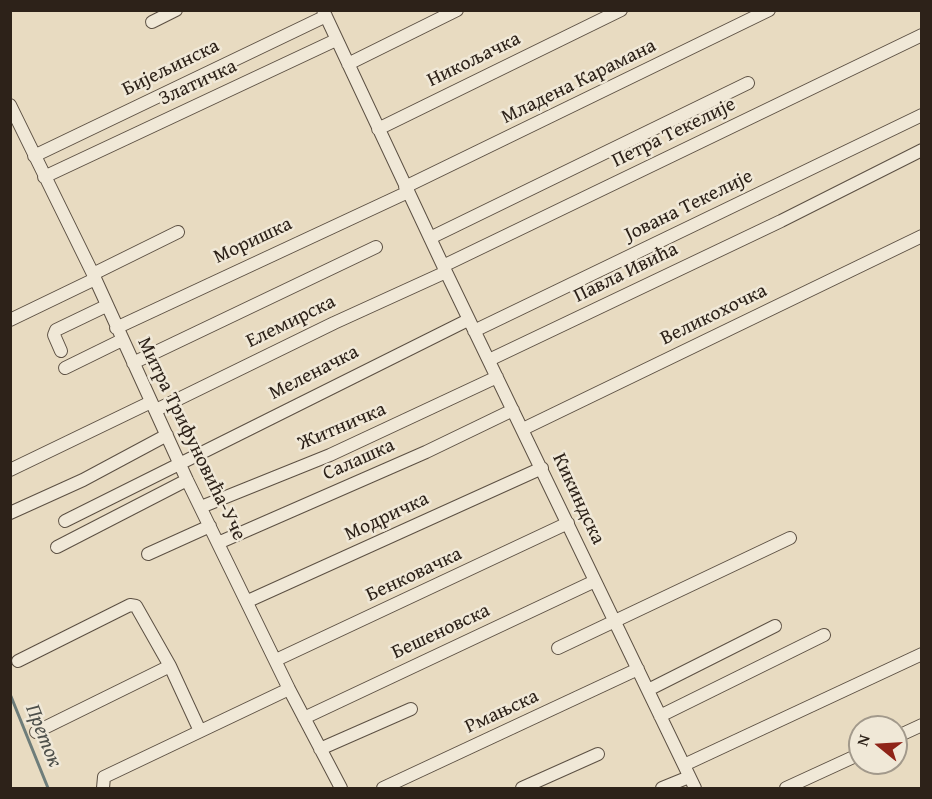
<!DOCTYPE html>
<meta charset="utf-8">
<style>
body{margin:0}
#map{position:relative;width:932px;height:799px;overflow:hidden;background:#e8dbc1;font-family:"Gentium Book Plus",serif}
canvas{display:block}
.frame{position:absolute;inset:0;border:12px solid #2d2219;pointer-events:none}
.north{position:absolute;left:848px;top:715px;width:60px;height:60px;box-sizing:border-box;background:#f0e8d7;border:2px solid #a2998b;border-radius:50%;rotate:288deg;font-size:16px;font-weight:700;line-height:24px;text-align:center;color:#2d2219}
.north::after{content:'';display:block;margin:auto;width:21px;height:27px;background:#8f2418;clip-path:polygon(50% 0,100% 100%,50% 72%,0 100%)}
</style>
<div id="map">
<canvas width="932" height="799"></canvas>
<div class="frame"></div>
<div class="north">N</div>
</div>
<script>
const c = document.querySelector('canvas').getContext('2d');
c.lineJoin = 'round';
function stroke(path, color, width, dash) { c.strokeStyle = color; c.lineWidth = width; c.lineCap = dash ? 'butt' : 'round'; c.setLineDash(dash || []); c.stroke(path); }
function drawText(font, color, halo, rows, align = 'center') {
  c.font = font + ' "Gentium Book Plus",serif'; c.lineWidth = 5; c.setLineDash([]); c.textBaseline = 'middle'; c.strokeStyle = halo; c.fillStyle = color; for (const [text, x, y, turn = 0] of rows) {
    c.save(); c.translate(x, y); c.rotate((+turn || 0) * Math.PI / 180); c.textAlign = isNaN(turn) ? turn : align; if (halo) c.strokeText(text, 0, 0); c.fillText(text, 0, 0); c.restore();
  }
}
stroke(new Path2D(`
 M10 694 48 788`), '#6e7d7a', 3);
const minor = new Path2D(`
 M323 10 446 272 695 788
 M152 22 176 10
 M348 64 457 10
 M10 105 93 274 187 480 289 689 341 788
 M378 129 621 10
 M34 156 326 16
 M44 177 336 40
 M405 187 769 10
 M430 238 748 83
 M443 266 922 35
 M93 274 178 232
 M10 320 95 279
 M116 328 408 192
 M474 331 922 115
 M61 351 54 335 56 330 106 306
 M489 360 781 221 922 150
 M133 363 376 247
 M65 368 122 340
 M156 410 334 323 446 272
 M523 429 922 236
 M10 470 151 402
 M201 507 330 455 497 377
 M10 513 83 480 167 435
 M65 521 468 320
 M218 543 426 452 513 410
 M57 547 187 480
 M148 554 210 526
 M248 601 542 468
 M558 648 790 538
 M276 660 568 523
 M18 661 130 605 136 606 170 666 200 731
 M648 690 775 626
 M660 716 824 635
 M304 718 595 581
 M36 732 170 666
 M896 737 922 725
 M320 749 411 709
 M684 765 922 654
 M103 788 104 777 289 689
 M383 788 638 669
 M522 788 598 754
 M662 788 689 777
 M786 788 860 754`);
stroke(minor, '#5c5043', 14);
stroke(minor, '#f0e8d7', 12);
drawText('20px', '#2d2219', '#f0e8d7', [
 ["Никољачка",474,60,-26],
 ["Бијељинска",171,68,-26],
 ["Младена Карамана",579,82,-26],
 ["Златичка",198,83,-25],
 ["Петра Текелије",674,133,-26],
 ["Јована Текелије",689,206,-26],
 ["Моришка",253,241,-25],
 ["Павла Ивића",626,273,-26],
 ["Великохочка",714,315,-26],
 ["Елемирска",291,322,-26],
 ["Меленачка",314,373,-27],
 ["Житничка",342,427,-23],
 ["Митра Трифуновића-Уче",191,439,64],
 ["Салашка",359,460,-24],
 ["Кикиндска",578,499,65],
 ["Модричка",387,517,-25],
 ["Бенковачка",414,575,-25],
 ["Бешеновска",441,632,-25],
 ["Рмањска",502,712,-25]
]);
drawText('italic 21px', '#4d4f4a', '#f0e8d7', [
 ["Преток",43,736,68]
]);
</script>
